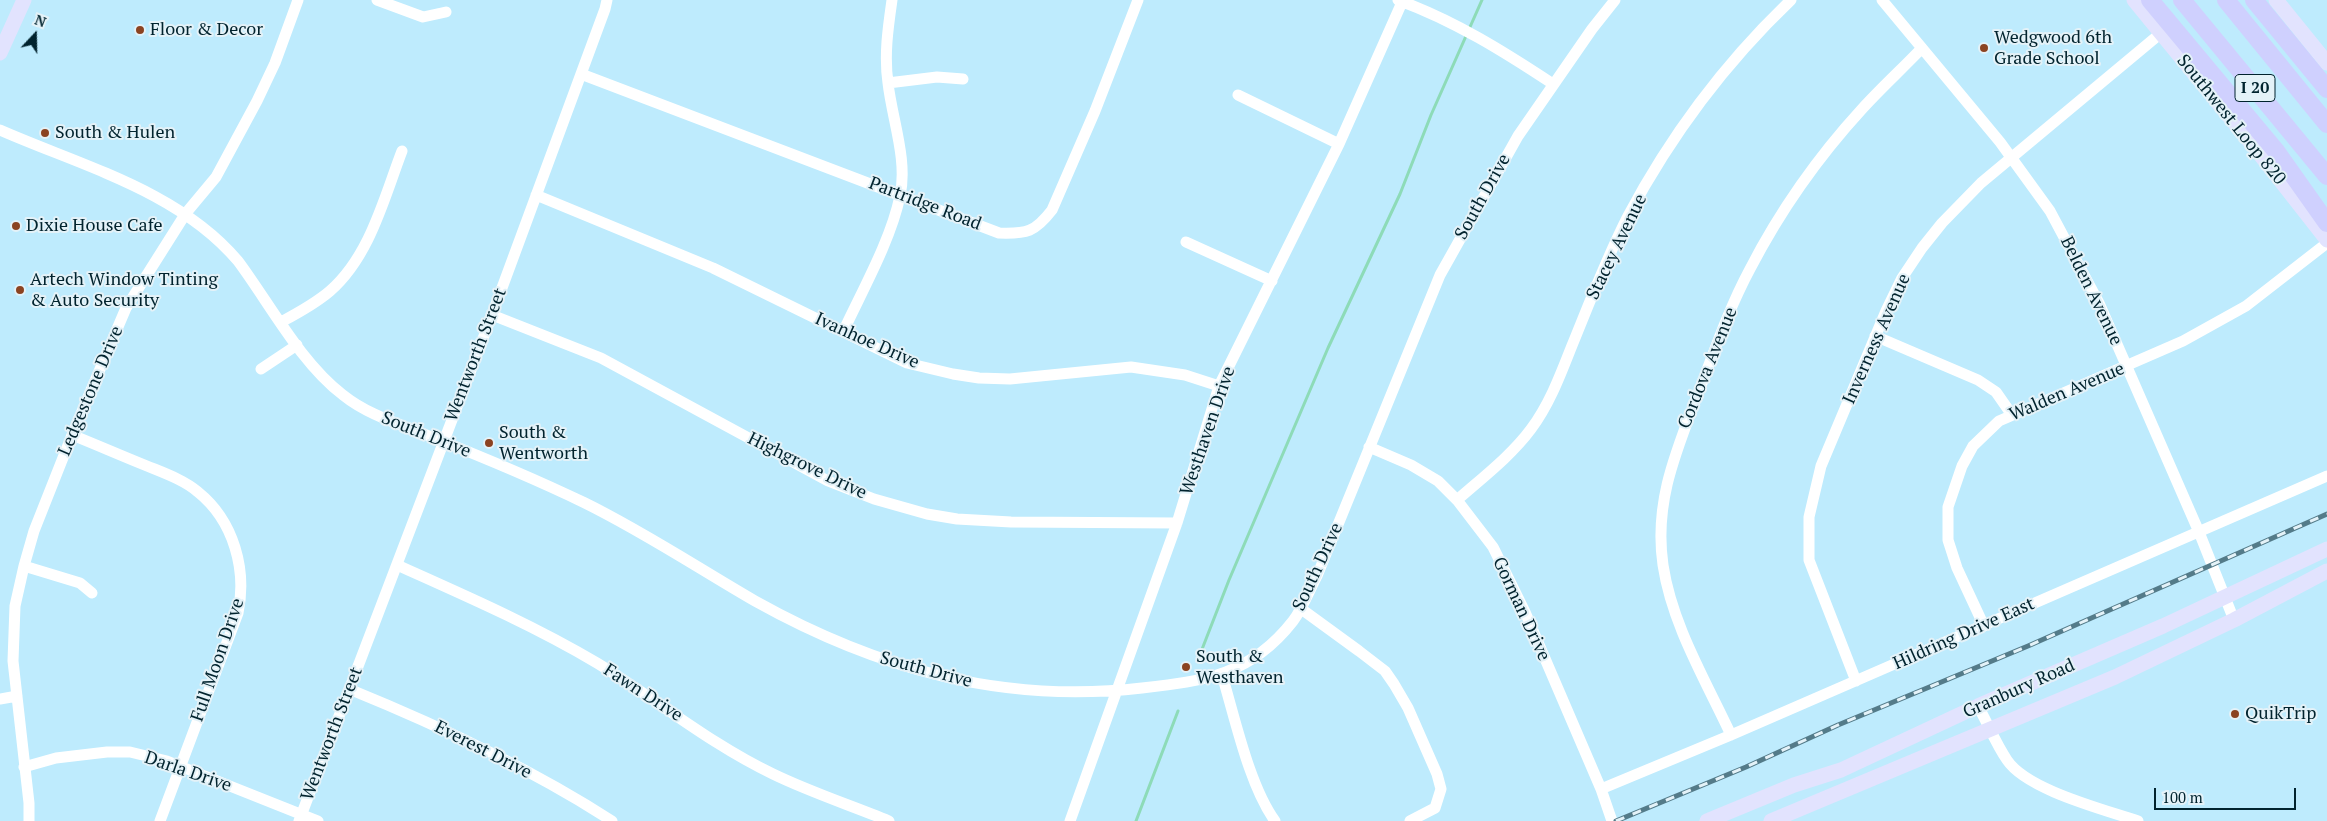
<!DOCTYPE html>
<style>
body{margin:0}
#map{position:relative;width:2327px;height:821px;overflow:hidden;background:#beebfd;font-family:"PT Serif",serif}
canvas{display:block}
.north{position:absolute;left:10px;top:10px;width:50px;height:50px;-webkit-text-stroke:4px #e4f2f8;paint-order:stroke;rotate:21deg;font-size:14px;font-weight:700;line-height:20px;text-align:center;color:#01232e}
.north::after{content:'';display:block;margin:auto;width:18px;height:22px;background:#01232e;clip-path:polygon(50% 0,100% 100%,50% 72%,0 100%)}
.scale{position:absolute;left:2154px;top:788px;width:142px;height:22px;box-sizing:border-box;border:2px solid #01232e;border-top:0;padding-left:6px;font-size:15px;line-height:18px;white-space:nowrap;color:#01232e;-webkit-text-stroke:4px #e4f2f8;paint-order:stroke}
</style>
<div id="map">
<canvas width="2327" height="821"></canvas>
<div class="north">N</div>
<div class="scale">100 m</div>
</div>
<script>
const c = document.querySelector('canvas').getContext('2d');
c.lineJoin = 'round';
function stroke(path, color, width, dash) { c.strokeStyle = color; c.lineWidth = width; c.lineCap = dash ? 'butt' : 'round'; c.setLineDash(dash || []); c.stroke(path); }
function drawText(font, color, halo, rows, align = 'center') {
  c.font = font + ' "PT Serif",serif'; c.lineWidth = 4; c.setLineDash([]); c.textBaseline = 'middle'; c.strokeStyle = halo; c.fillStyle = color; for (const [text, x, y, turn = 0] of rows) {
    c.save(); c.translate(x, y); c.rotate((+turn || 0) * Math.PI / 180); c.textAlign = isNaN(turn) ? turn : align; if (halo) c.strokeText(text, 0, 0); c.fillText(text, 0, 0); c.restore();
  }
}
stroke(new Path2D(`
 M1199 657 1229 580 1328 348 1400 194 1431 115 1482 0
 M1136 821 1178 711`), '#8ddbb8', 3);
stroke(new Path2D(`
 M377 0 423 17 446 12
 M1398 0C1455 21 1503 51 1553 84
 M1882 0 2000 142 2050 211 2099 303 2199 532 2234 620
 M581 74 999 233C1027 234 1035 232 1052 210L1095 111 1138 0
 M888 83 937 77 963 79
 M1238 95 1339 144
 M0 130C82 166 179 191 238 261 270 304 300 362 343 395 369 416 403 425 434 438 485 458 535 479 585 503 644 532 698 568 755 601 877 669 1002 704 1142 688 1205 681 1251 675 1293 621 1303 608 1309 591 1317 576L1440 275 1518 136 1592 29 1615 0
 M536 195 713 268 907 363 953 374 979 378 1010 379 1131 367 1185 375 1219 386
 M1186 242 1272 281
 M492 315 601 358 828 481 874 499 927 514 957 519 1011 522 1177 523
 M281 322C298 313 316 303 330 291 370 256 384 198 402 151
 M843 332C862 291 891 240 900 196 908 160 892 119 888 83 884 55 888 28 892 0
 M1875 336 1978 380 1996 392 2012 415
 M261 369 297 345
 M72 435C97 445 122 456 147 466 164 473 184 480 198 492 234 521 247 570 238 613L160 821
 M1369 447 1411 465 1438 481 1457 500 1493 547 1525 612 1601 789 1612 821
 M1457 500C1482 478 1511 456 1531 429 1549 405 1560 376 1571 348 1589 304 1606 259 1628 216 1670 137 1726 62 1791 0
 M397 565C464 595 533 625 597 663 656 699 710 744 773 774 810 792 850 805 889 821
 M24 566 80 583 92 593
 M1300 608 1359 651 1385 671 1394 684 1408 708 1437 774 1441 789 1435 808 1410 821
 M1984 626 1957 568 1948 540V507L1962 466 1973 446 1999 421 2183 341 2246 306 2327 243
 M1222 675C1235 718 1249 785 1275 821
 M1856 681 1809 560V517L1821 466 1886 311 1902 278 1922 248 1942 223 1981 183 2161 33
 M349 689C440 726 530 768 612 821
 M0 699 17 696
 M1978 706C1988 724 1996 744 2007 760 2027 790 2103 809 2138 821
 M1731 735C1706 681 1672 625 1663 565 1654 504 1675 454 1696 399 1713 355 1728 310 1750 269 1780 211 1818 157 1862 109 1881 88 1902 69 1922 48
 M24 767 56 758 107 752H130L167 761 318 821
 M1601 789 1731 735 2327 476
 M29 821V803L13 661 15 606 24 566 34 531 72 435 126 308 186 213 216 177 257 101 275 63 298 0
 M299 821 492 315 605 9 607 0
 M1070 821 1177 523 1219 386 1339 144 1403 0`), '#fff', 11);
stroke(new Path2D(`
 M2134 0 2255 148 2327 240
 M2276 0 2327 63
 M0 53 24 0
 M1707 821 1794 785 1841 770 1978 706 2163 626 2327 549
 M1771 821 2115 677 2234 620 2327 571`), '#e2e3fe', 15);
stroke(new Path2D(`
 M2150 0 2276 151 2327 223
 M2182 0 2327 176
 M2226 0 2327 124
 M2254 0 2327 89`), '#cfd0fe', 18);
const rail = new Path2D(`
 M1616 821 1746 767 1838 725 2028 646 2327 514`);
stroke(rail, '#547b89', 5);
stroke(rail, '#e4f2f8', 3, [9]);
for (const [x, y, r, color] of [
 [140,30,5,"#8b4321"],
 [1984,48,5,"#8b4321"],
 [45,133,5,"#8b4321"],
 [16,226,5,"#8b4321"],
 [20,290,5,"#8b4321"],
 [489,443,5,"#8b4321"],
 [1186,667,5,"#8b4321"],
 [2235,714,5,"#8b4321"]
]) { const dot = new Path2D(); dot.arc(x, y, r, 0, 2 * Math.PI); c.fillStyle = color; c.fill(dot); stroke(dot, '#e4f2f8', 2); }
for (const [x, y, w] of [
 [2255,88,40]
]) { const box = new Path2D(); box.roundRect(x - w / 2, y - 13.5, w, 27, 4); c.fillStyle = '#e4f2f8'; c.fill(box); stroke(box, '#01232e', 1); }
drawText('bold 16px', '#01232e', null, [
 ["I 20",2255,88]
]);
drawText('18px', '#01232e', '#e4f2f8', [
 ["Floor & Decor",150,30],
 ["Wedgwood 6th",1994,38],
 ["Grade School",1994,59],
 ["South & Hulen",55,133],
 ["Dixie House Cafe",26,226],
 ["Artech Window Tinting",30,280],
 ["& Auto Security",30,301],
 ["South &",499,433],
 ["Wentworth",499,454],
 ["South &",1196,657],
 ["Westhaven",1196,678],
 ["QuikTrip",2245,714]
], 'left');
drawText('18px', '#01232e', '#e4f2f8', [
 ["Southwest Loop 820",2231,120,51],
 ["South Drive",1483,197,-61],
 ["Partridge Road",925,204,21],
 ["Stacey Avenue",1617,247,-64],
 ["Belden Avenue",2091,291,64],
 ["Inverness Avenue",1877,339,-66],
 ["Ivanhoe Drive",867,341,24],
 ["Wentworth Street",476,355,-69],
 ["Cordova Avenue",1708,368,-68],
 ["Ledgestone Drive",91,391,-67],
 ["Walden Avenue",2067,392,-23],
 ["Westhaven Drive",1208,431,-71],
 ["South Drive",426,435,22],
 ["Highgrove Drive",807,466,26],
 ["South Drive",1318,567,-65],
 ["Gorman Drive",1521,609,65],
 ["Hildring Drive East",1964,634,-24],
 ["Full Moon Drive",218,660,-71],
 ["South Drive",926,670,15],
 ["Granbury Road",2019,689,-24],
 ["Fawn Drive",643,693,33],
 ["Wentworth Street",332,734,-69],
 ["Everest Drive",483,750,27],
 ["Darla Drive",188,772,19]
]);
</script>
